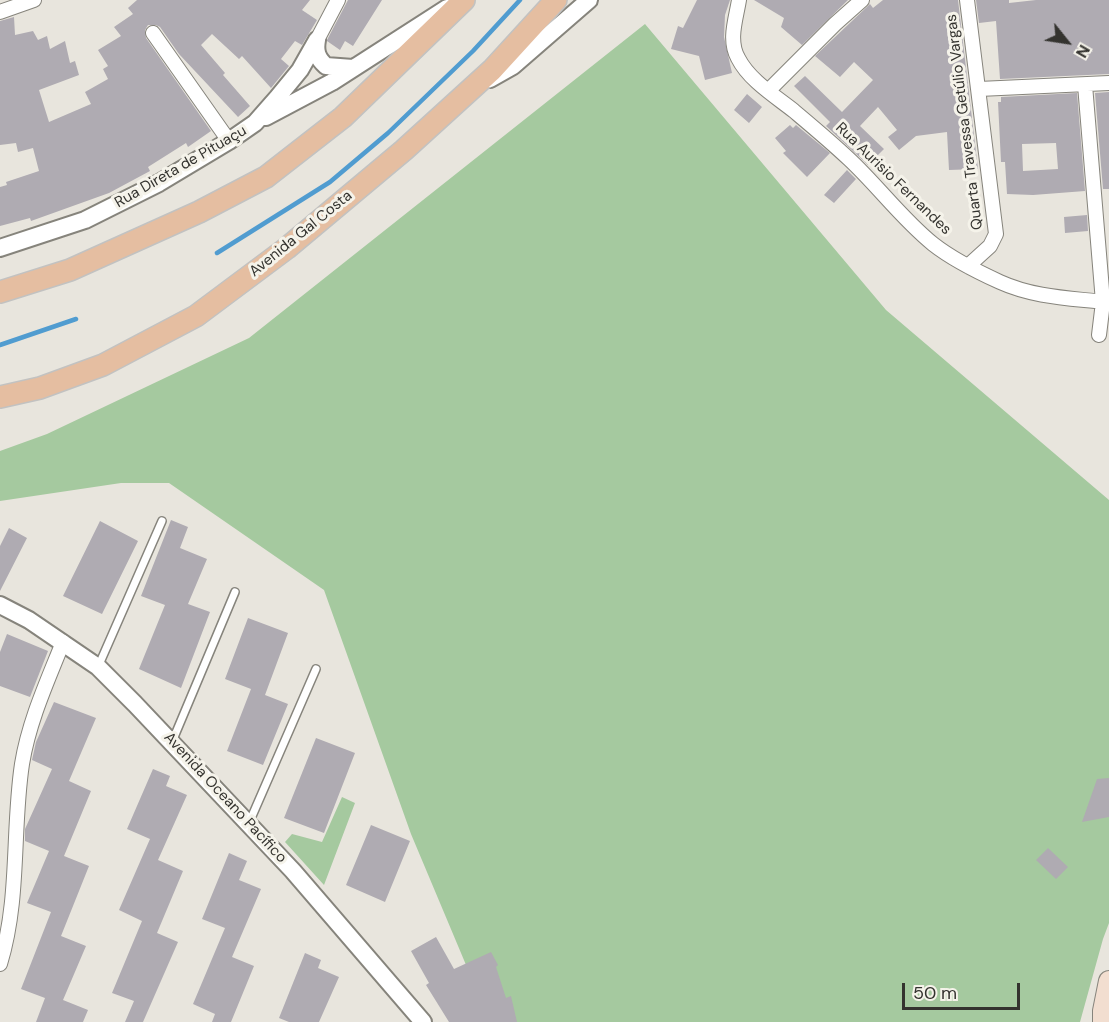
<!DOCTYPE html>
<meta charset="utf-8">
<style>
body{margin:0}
#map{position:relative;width:1109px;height:1022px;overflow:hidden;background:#e8e5dd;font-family:"DM Sans",sans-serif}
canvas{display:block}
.north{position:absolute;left:1037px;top:12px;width:60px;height:60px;-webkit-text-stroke:4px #f5f3ea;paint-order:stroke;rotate:120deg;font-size:16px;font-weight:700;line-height:24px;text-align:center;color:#34332f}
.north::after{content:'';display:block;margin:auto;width:21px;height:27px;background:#34332f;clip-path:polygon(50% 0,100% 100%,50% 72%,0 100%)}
.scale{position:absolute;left:902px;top:983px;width:118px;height:27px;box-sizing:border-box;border:3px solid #34332f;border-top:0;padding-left:8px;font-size:18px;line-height:21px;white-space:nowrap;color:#34332f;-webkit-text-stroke:4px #f5f3ea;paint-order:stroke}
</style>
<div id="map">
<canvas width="1109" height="1022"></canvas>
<div class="north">N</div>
<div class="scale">50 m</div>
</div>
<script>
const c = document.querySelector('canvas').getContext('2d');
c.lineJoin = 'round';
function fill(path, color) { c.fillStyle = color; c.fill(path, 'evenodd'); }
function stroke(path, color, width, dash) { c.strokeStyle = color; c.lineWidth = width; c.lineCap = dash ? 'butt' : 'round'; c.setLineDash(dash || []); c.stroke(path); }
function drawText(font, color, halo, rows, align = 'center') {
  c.font = font + ' "DM Sans",sans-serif'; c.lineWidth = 6; c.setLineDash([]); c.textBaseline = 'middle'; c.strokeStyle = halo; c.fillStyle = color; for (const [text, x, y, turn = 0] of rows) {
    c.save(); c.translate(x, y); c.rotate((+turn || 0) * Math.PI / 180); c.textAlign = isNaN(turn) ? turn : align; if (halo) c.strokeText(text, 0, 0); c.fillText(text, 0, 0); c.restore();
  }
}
fill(new Path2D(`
 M645 24 886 310 1109 500V923L1103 939 1080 1022H490L411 834 324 590 169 483H121L0 501V451L47 434 249 338Z
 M342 797 355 803 324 885 285 842 292 834 322 842Z`), '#a5c99f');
stroke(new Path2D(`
 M217 253 330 182 388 133 473 51 520 0
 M0 345 76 319`), '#509cd0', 4.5);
fill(new Path2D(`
 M137 0H310L302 10 317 20 302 45 295 41 281 59 289 66 271 88 242 56 239 59 212 34 201 45 225 73 223 75 250 106 238 117 179 54 160 27 156 25H148L145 30 146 38 211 131 188 147 186 143 148 167 150 171 109 193 31 221 30 218 0 226V187L7 185 6 182 39 171 33 148 18 152 16 143 0 145V21L14 17 15 35 33 31 38 40 47 36 50 49 65 41 70 63 75 61 79 75 39 90 49 122 91 104 85 92 108 79 103 69 108 66 98 50 121 36 114 27 133 14 128 8Z
 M348 0H382L353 46 345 41 340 50 327 41V40Z
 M697 0H730L725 15 724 37 732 73 705 80 699 56 671 49 678 26 683 28Z
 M754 0H848L802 45 781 27 784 18Z
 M883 0H958L978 169 949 170 947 132 916 136 899 150 888 137 897 130 878 107 860 126 884 149 868 165 826 126 830 122 794 86 805 76 842 112 873 80 854 62 840 77 815 56 870 4 873 8Z
 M976 0H1009V3L1036 0H1109V74L1000 79 996 21 979 23Z
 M1109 92V189H1103L1095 93Z
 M1077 93 1085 191 1033 195 1007 194 1005 162H1001L998 102H1001V97ZM1056 143 1058 169 1023 171 1022 144Z
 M747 94 762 107 749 123 734 110Z
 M790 125 793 128 796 125 830 153 807 177 783 153 786 151 775 138Z
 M847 170 856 179 834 203 824 195Z
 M1087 215 1088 231 1065 233 1064 217Z
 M171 520 188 527 180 548 207 559 188 604 210 612 181 688 139 669 165 605 141 596Z
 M100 521 138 541 102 614 63 596Z
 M9 528 27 538 0 591V546Z
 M248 618 288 633 265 695 288 704 263 765 227 751 251 689 225 679Z
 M7 634 48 651 30 697 0 686V652Z
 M54 702 96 718 69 781 91 791 64 856 89 866 61 936 86 946 63 1000 88 1010 83 1022H36L45 998 21 989 51 912 27 903 49 851 25 841V829L52 769 32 760 36 742Z
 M316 738 355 753 324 833 284 818Z
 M153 769 170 776 166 786 187 795 158 860 183 871 157 933 178 942 143 1022H125L134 1001 112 993 142 921 119 910 150 839 127 829Z
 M1109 778V817L1082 822 1097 779Z
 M371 825 410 841 385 902 346 885Z
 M1048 848 1068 867 1056 879 1036 860Z
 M229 853 247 861 239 880 261 889 232 957 254 966 231 1022H212L215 1014 193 1004 225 928 202 919Z
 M436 937 454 969 491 952 498 965 496 967 506 998 511 996 517 1022H449L426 985 429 983 411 951Z
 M305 953 321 960 318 968 339 977 319 1022H289L279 1018Z`), '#afabb2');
const service = new Path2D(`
 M98 667 162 521
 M172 742 235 592
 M249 823 316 669`);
const minor = new Path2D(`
 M739 0C736 19 728 40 738 58 749 80 775 96 794 111 813 127 831 142 849 159 878 186 902 219 933 244 952 259 978 272 1000 282 1033 297 1068 298 1103 302
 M967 0 996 234 990 246 968 266
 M0 12 34 0
 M153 33 229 141
 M317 40 338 0
 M1085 85 1103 302 1099 335
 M979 89 1109 83
 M768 91 835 24 862 0
 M0 964C20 899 12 830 22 764 29 721 47 682 63 642`);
const tertiary = new Path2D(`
 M317 40C315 51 317 58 326 66L353 68
 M490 79 513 66 589 0
 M266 117 332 82 447 8
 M0 248 85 220 159 183 229 141 255 123 277 98 300 70 317 40
 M0 605 29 620 98 667 135 704 293 871 423 1022`);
const secondary = new Path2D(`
 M1103 1022V1011L1109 981`);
const primary = new Path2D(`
 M0 292 70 270 199 212 266 177 343 117 464 0
 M0 397 40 388 103 365 196 316 287 248 404 150 492 70 556 0`);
stroke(service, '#86847c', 10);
stroke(minor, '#86847c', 16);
stroke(tertiary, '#86847c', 20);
stroke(secondary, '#86847c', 22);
stroke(primary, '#c2c2c1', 24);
stroke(service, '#fff', 7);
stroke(minor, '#fff', 14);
stroke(tertiary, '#fff', 16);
stroke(secondary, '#f2ded0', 20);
stroke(primary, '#e5bea1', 21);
drawText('15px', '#34332f', '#f5f3ea', [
 ["Quarta Travessa Getúlio Vargas",965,122,-97],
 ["Rua Direta de Pituaçu",181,167,-30],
 ["Rua Aurisio Fernandes",893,179,44],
 ["Avenida Gal Costa",301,234,-39],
 ["Avenida Oceano Pacífico",225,798,47]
]);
</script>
